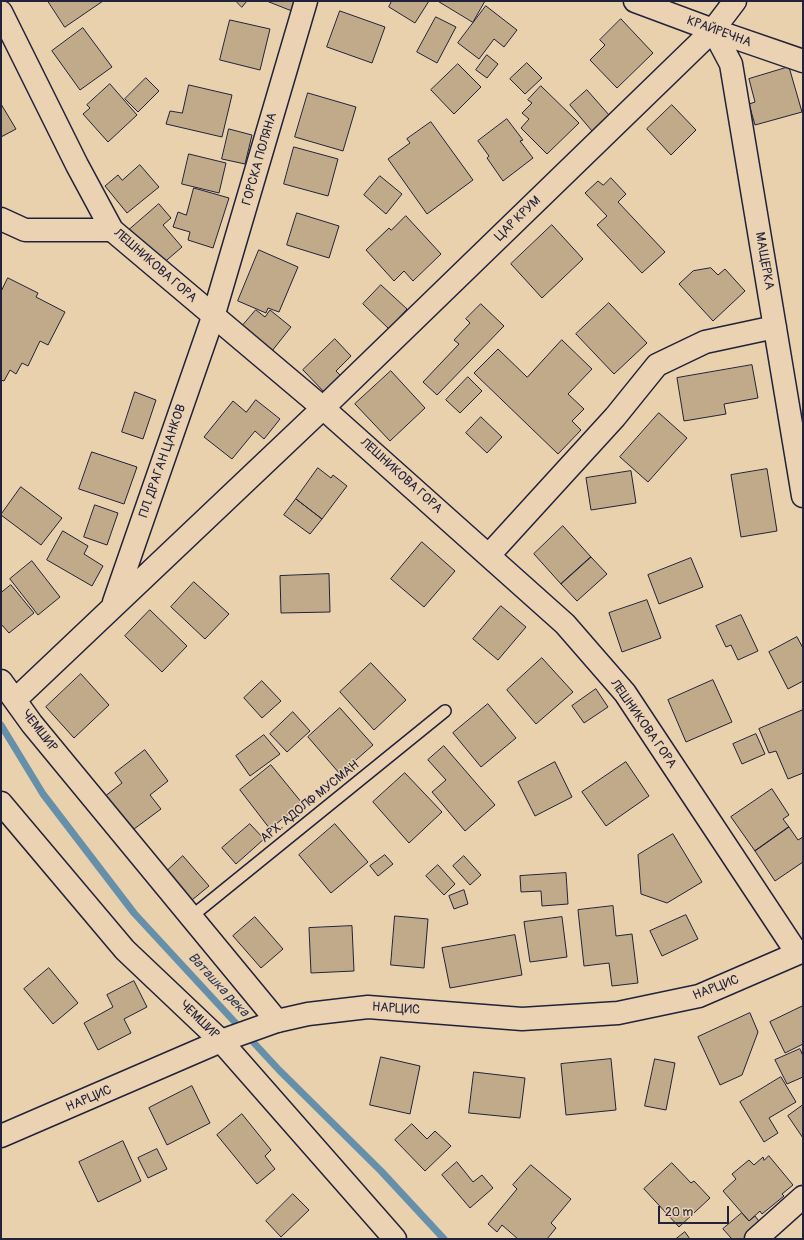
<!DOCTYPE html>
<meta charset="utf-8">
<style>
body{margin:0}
#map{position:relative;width:804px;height:1240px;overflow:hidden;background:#ead1ae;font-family:Pangolin,sans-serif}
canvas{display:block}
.frame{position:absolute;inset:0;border:2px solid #22223b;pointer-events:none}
.scale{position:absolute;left:658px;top:1206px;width:71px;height:18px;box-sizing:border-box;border:2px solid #22223b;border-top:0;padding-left:5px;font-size:12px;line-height:14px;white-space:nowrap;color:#22223b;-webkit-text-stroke:3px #ead2b2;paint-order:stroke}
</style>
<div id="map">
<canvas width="804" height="1240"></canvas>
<div class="frame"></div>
<div class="scale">20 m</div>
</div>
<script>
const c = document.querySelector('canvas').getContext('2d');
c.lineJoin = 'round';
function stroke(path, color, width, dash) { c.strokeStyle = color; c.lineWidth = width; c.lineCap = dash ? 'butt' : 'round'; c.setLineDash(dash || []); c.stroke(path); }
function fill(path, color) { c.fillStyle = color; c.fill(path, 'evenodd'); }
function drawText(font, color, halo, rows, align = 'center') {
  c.font = font + ' Pangolin,sans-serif'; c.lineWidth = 3; c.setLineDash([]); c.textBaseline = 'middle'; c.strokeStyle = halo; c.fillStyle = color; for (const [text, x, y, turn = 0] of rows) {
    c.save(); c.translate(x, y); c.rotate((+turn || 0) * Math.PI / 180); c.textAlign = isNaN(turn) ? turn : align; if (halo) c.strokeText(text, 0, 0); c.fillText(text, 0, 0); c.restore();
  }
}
stroke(new Path2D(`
 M1 725 43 794 134 913 279 1070 381 1171 444 1239`), '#6690aa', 7);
const building = new Path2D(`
 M48 1H103L65 27Z
 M236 1H247L242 7Z
 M267 1H296L293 11Z
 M392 1H429L415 23 389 7Z
 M438 1H485L473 22Z
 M486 6 517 30 504 47 494 39 479 59 458 43Z
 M340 11 385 27 372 63 327 47Z
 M436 17 456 27 437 63 417 52Z
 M621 19 653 53 617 88 590 60 605 45 600 40Z
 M230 20 270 29 260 70 220 60Z
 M83 28 112 67 80 90 52 51Z
 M487 55 498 64 487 78 476 70Z
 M527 63 542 78 525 94 510 79Z
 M458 64 481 87 454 114 431 90Z
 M789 67 802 112 755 125 749 104 755 102 749 79Z
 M146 78 159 91 138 112 125 99Z
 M110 84 137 115 108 142 83 114 90 108 87 105Z
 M189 85 232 95 222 137 166 124 170 111 182 113Z
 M541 86 579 123 547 154 521 128 529 119 522 113 532 103 528 100Z
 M587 90 609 115 592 131 570 105Z
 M308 93 356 107 343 151 295 137Z
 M1 104 16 129 1 137Z
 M672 105 696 130 671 155 647 129Z
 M507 119 523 140 520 141 533 158 503 181 487 158 489 156 478 141Z
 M431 122 473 180 427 214 388 159 410 143 407 139Z
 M229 129 252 135 245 164 222 159Z
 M294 147 338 159 328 196 284 184Z
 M189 154 226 163 219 193 182 184Z
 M140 165 159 187 127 213 105 186 118 175 122 180Z
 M380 176 402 194 386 214 364 195Z
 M611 178 626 194 618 202 665 252 642 273 597 225 607 216 585 193 598 181 603 185Z
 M194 188 229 198 213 248 188 240 190 232 173 227 178 212 186 215Z
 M159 204 171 218 163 225 182 247 160 266 129 230Z
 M297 213 339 226 329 258 287 245Z
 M406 216 441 254 413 281 404 271 394 281 366 250 389 228 391 230Z
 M552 225 583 259 542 298 511 264Z
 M259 250 298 267 279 312 268 308 266 313 238 301Z
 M711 268 718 275 725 269 745 291 713 321 679 284 693 271Z
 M8 278 38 293 36 297 65 312 48 345 40 341 28 366 22 363 16 374 10 370 4 381 1 380V292Z
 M381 285 407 309 389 329 363 304Z
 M609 303 647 343 614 374 576 334Z
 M481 304 504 326 437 395 423 382 459 344 454 340 470 323 466 319Z
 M256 310 265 317 270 310 291 327 268 356 238 331Z
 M335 339 351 356 336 371 343 378 326 394 303 370Z
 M562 340 592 369 568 394 584 409 572 421 581 430 558 454 474 373 498 349 527 377Z
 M752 365 758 398 724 404 726 414 684 421 677 378Z
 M391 371 425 408 390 441 355 404Z
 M468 377 482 391 460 413 446 400Z
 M135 392 156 400 143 439 122 432Z
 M256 400 280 419 264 439 255 431 232 459 204 437 233 401 246 412Z
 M659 413 687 438 648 482 620 457Z
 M481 417 502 437 487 453 466 433Z
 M92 452 137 467 124 504 79 489Z
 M318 468 331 478 333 475 347 486 322 519 296 499Z
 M767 469 777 531 741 537 731 475Z
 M631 471 636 503 591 510 586 478Z
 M21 487 62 518 41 545 1 515Z
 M296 499 322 519 310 534 284 515Z
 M95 505 118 513 107 545 84 537Z
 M563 526 591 557 561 584 534 554Z
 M63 531 88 546 84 554 103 566 92 586 47 560Z
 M422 542 455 571 424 607 391 579Z
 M591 557 607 574 577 601 561 584Z
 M691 558 703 587 659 604 648 575Z
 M32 561 60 597 38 615 10 579Z
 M329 574 330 612 281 613 280 576Z
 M194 582 229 614 205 639 171 607Z
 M11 585 34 613 9 633 1 624V593Z
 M647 600 661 638 622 652 609 613Z
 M501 606 526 627 498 660 473 639Z
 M150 610 187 646 162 672 125 636Z
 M741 615 758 651 738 660 731 645 726 647 716 626Z
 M797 637 803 648V681L788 689 769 652Z
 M542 658 573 692 536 724 507 690Z
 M371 663 406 700 374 730 340 692Z
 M81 674 109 705 74 738 46 707Z
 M713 680 732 722 686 742 668 700Z
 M262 681 281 701 262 718 244 698Z
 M596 689 608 707 584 723 572 706Z
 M488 704 516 738 481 767 453 733Z
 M340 708 373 745 340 774 308 737Z
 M803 710V773L788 779 776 751 769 753 759 729Z
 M293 712 310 731 287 752 270 734Z
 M756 734 765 754 742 764 733 744Z
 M264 735 280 754 250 776 236 756Z
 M444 746 495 805 465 831 432 792 446 780 428 760Z
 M145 750 168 781 150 795 161 809 130 832 104 797 122 783 115 773Z
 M555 762 572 797 535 816 518 782Z
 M626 762 649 796 606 826 582 792Z
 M271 765 302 803 270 829 240 790Z
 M405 773 442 812 409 843 373 802Z
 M772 789 789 815 783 819 789 827 755 851 731 817Z
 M250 824 264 839 236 864 222 848Z
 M335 824 368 862 331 893 299 855Z
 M789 827 798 840 803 837V862L775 881 755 851Z
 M673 834 702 882 667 903 641 894 638 855Z
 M385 855 393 864 378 876 370 866Z
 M183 856 209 886 192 900 167 871Z
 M464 856 481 875 470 885 453 866Z
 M438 865 455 884 444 895 426 876Z
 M566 873 568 904 542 906 541 891 521 892 520 876Z
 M464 890 468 904 454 909 449 896Z
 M613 906 616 936 632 934 638 983 612 986 609 963 584 966 578 910Z
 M686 915 698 939 662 956 650 931Z
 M395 916 428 919 424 968 391 965Z
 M255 917 283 949 261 968 233 936Z
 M562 917 567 957 530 962 524 922Z
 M352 926 354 971 311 973 309 928Z
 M515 935 522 975 450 988 442 948Z
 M49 968 78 1003 53 1024 24 989Z
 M134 981 147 1007 124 1019 131 1033 98 1050 84 1023 113 1007 107 995Z
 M803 1006V1044L785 1053 770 1022Z
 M750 1013 758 1032 742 1075 720 1085 698 1037Z
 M800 1049 803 1056V1077L787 1084 775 1060Z
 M381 1057 420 1066 410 1114 370 1105Z
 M611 1059 616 1110 566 1115 561 1064Z
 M655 1059 675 1063 666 1110 645 1106Z
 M474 1072 525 1078 520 1118 469 1113Z
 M781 1077 796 1102 769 1118 778 1133 764 1142 740 1102Z
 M192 1086 210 1123 167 1145 149 1108Z
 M803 1105V1138L788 1116Z
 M242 1114 271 1150 265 1156 275 1169 257 1184 217 1135Z
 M412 1124 427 1139 435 1131 451 1146 425 1171 395 1140Z
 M123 1141 141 1181 98 1202 79 1162Z
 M157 1149 167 1169 148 1178 138 1158Z
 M769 1156 793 1185 782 1194 784 1196 762 1214 760 1211 749 1221 723 1191 736 1179 732 1174 749 1160 754 1165 763 1157 764 1160Z
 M457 1162 473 1182 482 1175 493 1188 470 1208 442 1175Z
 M672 1163 691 1183 694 1181 710 1198 679 1227 644 1189Z
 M531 1165 571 1199 551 1223 556 1228 547 1239H518L502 1225 497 1232 488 1224 517 1189 513 1185Z
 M293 1194 309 1210 281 1237 266 1221Z
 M742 1213 749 1221 755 1216 765 1229 753 1239H732L723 1229Z
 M685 1232 690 1239H676Z`);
fill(building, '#c0aa89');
stroke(building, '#22223b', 1);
const lane = new Path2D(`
 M192 916 445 711`);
const street = new Path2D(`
 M635 1 713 30 803 61
 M713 30 731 64 803 496
 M1 219 25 230H112
 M489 555 615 417 657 365 705 342 775 327
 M114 602 213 317 306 1
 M1 681 32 724 277 1021
 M16 699 323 408 713 30 735 1
 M1 803 125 950 221 1041 395 1239
 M756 1239 803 1197`);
const secondary = new Path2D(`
 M1 12 77 165 112 230 323 408 565 624 625 693 797 953
 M1 1136 221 1041 277 1021 308 1014 368 1007 522 1019 618 1013 699 996 803 951`);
stroke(lane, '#22223b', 14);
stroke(street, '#22223b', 25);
stroke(secondary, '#22223b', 25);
stroke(lane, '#ead2b2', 11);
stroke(street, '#ead2b2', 22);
stroke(secondary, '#ead2b2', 22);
drawText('13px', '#22223b', '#ead2b2', [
 ["КРАЙРЕЧНА",719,32,20],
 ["ГОРСКА ПОЛЯНА",260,159,-74],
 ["ЦАР КРУМ",518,219,-44],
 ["МАЩЕРКА",764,261,80],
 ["ЛЕШНИКОВА ГОРА",155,266,41],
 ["ПЛ. ДРАГАН ЦАНКОВ",163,461,-71],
 ["ЛЕШНИКОВА ГОРА",401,476,42],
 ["ЛЕШНИКОВА ГОРА",643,724,55],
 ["ЧЕМШИР",39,731,52],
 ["АРХ. АДОЛФ МУСМАН",310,802,-39],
 ["НАРЦИС",716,988,-21],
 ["НАРЦИС",396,1009,4],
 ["ЧЕМШИР",199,1020,44],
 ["НАРЦИС",89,1099,-23]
]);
drawText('italic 14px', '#333e57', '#ead2b2', [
 ["Ваташка река",218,985,47]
]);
</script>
